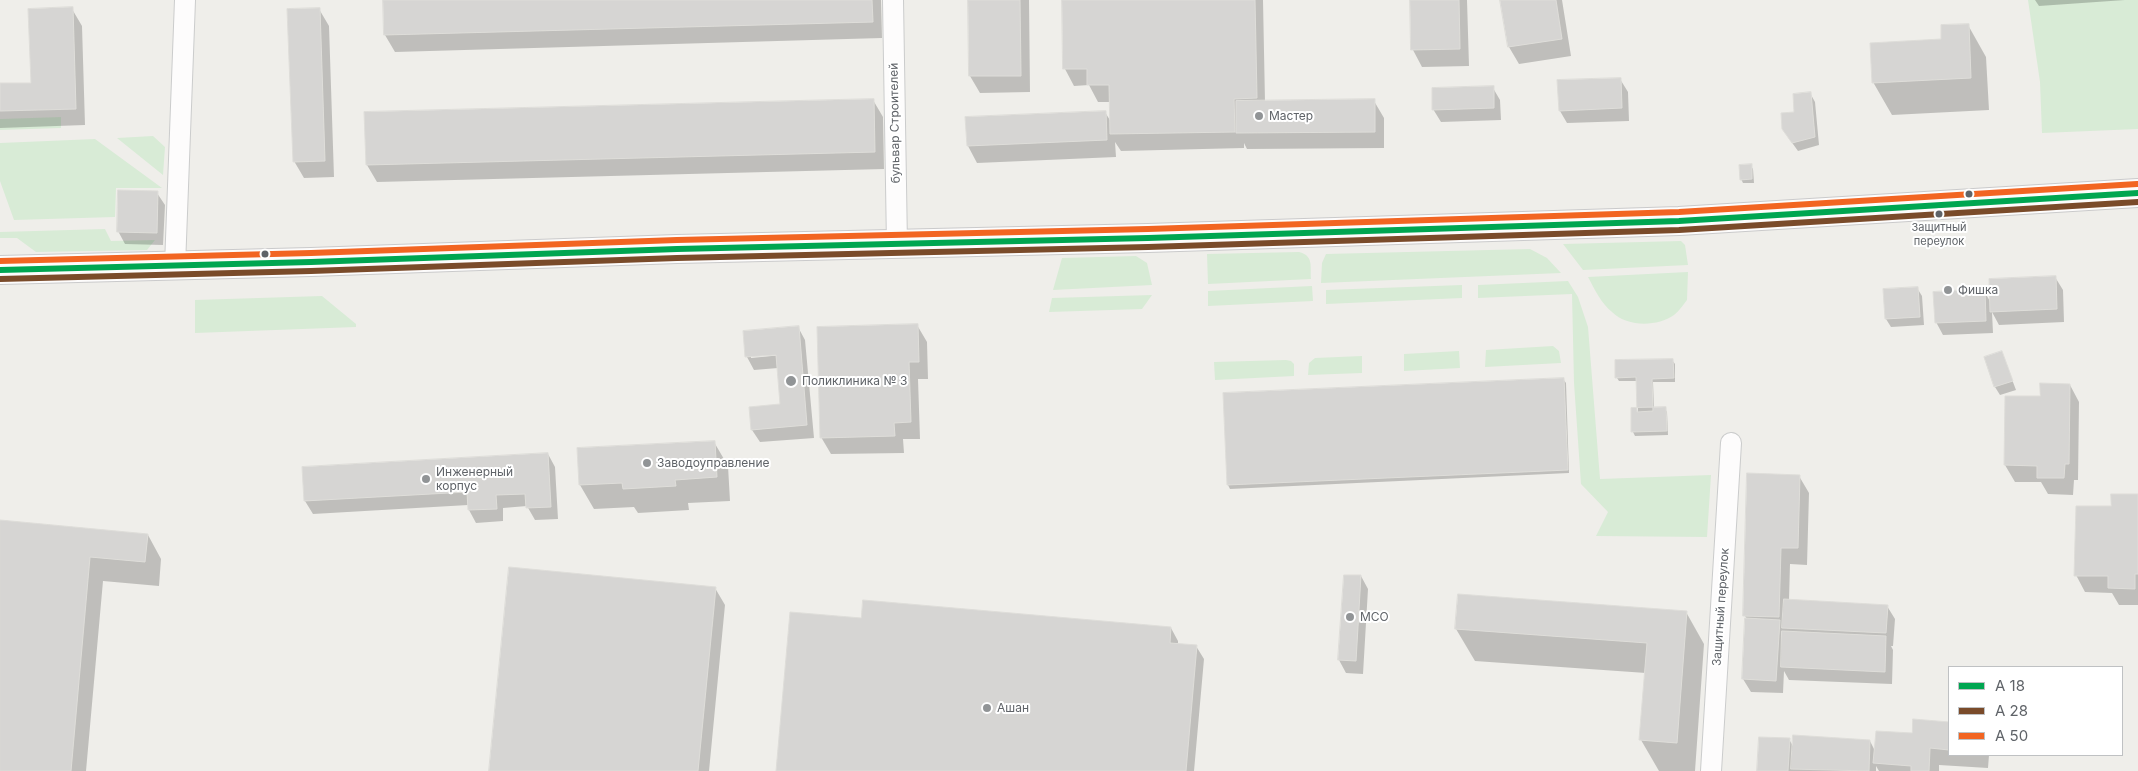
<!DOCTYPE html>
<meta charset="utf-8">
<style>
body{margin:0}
#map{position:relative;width:2138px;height:771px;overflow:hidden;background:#efeeea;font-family:Inter,sans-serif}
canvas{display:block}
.legend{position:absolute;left:1948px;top:666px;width:175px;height:90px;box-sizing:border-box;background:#fff;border:1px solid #bfc1c3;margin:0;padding:6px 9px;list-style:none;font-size:15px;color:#5f6368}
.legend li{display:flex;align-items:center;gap:10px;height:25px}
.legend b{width:25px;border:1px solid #bfc1c3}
</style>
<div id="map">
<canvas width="2138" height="771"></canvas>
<ul class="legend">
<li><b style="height:6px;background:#00a651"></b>А 18</li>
<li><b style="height:6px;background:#7a4b2a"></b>А 28</li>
<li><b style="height:6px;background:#f26522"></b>А 50</li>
</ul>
</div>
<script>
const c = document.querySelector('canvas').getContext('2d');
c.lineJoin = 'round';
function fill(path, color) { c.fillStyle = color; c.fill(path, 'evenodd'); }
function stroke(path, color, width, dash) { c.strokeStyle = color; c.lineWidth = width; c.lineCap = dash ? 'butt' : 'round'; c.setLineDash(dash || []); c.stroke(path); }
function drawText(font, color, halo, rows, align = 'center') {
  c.font = font + ' Inter,sans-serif'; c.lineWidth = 4; c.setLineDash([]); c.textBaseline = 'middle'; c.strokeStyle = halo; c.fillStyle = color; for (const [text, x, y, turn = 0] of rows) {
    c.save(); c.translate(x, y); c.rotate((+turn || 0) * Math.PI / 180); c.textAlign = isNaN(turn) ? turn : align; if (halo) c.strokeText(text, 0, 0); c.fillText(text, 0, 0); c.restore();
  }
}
fill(new Path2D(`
 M2028 0H2138V129L2042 133 2040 82Z
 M61 117V128L0 130V119Z
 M153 136 165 147 163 175 117 138Z
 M95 139 162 188H116L115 217 14 220 0 181V143Z
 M105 229 111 241 155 240 147 250 36 252 17 238H0V232Z
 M1681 241 1685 245 1688 265 1583 270 1563 244Z
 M1530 249 1547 258 1561 273 1321 283 1322 263 1326 254Z
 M1299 252C1314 256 1310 266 1311 279L1208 284 1207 254Z
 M1136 256 1147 263 1152 285 1053 290 1062 258Z
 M1688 272 1687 300C1683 305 1679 311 1674 315 1657 327 1627 327 1612 312 1601 303 1595 290 1588 277Z
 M1568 281 1578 297 1588 327 1600 479 1711 475 1707 537 1596 536 1608 512 1581 484 1574 383 1572 294 1478 298V285Z
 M1462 285V298L1326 304V290Z
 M1312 286 1313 301 1208 306V291Z
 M1152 295 1142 309 1049 312 1052 298Z
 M322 296 356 324V327L195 333V300Z
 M1553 346 1559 351 1561 363 1485 367 1486 350Z
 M1459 351 1460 368 1404 371V354Z
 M1362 356V373L1308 375 1309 363 1315 358Z
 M1286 360 1291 361 1294 364V376L1215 380 1214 362Z`), '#d8ebd6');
fill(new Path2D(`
 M384 0H881L882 38 395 52 385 35Z
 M969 0H1029L1030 92 980 93 970 76Z
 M1063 0H1263L1265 102 1374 101 1384 118V148L1247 149 1244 143V148L1121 151 1115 142 1116 157 977 163 968 146 966 118 1105 112 1111 122 1110 102H1098L1089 85 1074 86 1065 69Z
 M1411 0H1467L1469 66 1422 67 1413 50Z
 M1502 0H1562L1571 56 1519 64 1509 47Z
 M2035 0H2125L2039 6Z
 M72 9 82 26 85 125 0 128V85L32 84Z
 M319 9 329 26 334 177 304 178 294 161Z
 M1968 25 1986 57 1989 110 1892 115 1873 82Z
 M1620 79 1628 92 1629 121 1567 123 1560 111Z
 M1493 88 1500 100 1501 120 1441 122 1433 109Z
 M1810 93 1815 102 1819 145 1798 151 1788 137 1795 113Z
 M873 100 883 117 884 169 377 182 367 165Z
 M1751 166 1753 169 1754 183H1743L1741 179Z
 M157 193 165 205 163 245 125 244 118 231Z
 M2055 277 2063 290 2064 322 1999 325 1992 312 1993 333 1943 335 1936 322 1984 291 1991 303Z
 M1917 288 1922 296 1924 325 1891 327 1886 319 1885 290Z
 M917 325 927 342 928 379H918L920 439H903L904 453 831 454 821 437Z
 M798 327 805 340 814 438 760 442 752 430 781 405 778 368 754 370 747 357 745 332ZM782 353V355L751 358V356Z
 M2002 353 2016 390 2000 395 1995 387 1985 358Z
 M1672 360 1675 364V382H1653L1654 409H1665L1667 412 1668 435 1635 436 1633 432 1638 410 1637 381H1619L1617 378Z
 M1563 379 1566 383 1569 473 1230 489 1228 485Z
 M2070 385 2079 402 2078 480H2074L2073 495 2048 494 2041 482H2015L2005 465 2006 397 2041 398Z
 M714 442 728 466 730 501 688 503 689 510 638 513 634 507 594 509 580 485Z
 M548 454 555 467 558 519 535 520 527 506 503 508V521L476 523 469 510 468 505 313 514 305 501Z
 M1799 476 1809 493 1807 565 1790 564 1789 600 1887 606 1895 619 1893 646H1891L1893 650 1892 684 1789 680 1784 671 1783 693 1751 692 1743 679 1747 619 1745 616Z
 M2138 495V605H2119L2112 593 2085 592 2076 575 2112 508Z
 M0 522 148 535 161 559 159 586 103 581 86 771H0Z
 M1361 576 1368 589 1363 674 1346 673 1339 660Z
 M715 588 725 605 709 771H490Z
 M1686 612 1704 644 1695 771H1659L1641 740 1646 673 1475 661 1456 629Z
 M862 620 1171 628 1178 641V645L1196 646 1204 659 1194 771H777Z
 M1914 720 1949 723V755H1989L1988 768 1939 765V771H1879L1876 766V771H1758L1789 739 1794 748 1870 741 1875 751 1913 735Z`), '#0003');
const building = new Path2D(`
 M383 0H872L873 22 384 35Z
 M968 0H1020L1021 76H969Z
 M1062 0H1255L1257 98 1234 99 1235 132 1110 134 1109 85H1087V69H1063Z
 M1410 0H1459L1460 49 1411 50Z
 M1500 0H1556L1562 39 1508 47Z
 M73 7 76 109 0 111V83H31L28 9Z
 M320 8 325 161 293 162 287 9Z
 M1969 24 1971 78 1872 83 1870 43 1941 39V25Z
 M1621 78 1622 108 1559 111 1557 80Z
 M1494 86V108L1432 110V88Z
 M1811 92 1815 137 1792 143 1782 129 1781 113 1794 112 1793 94Z
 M874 99 875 152 366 165 364 112Z
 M1375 99V132L1236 133V101Z
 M1106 111 1107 140 967 146 965 117Z
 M1752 164V179L1740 180 1739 165Z
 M118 190 158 191 157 233 117 232Z
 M2056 276 2057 309 1990 312 1989 279Z
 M1918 287 1920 317 1885 319 1883 289Z
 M1985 289 1986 321 1935 323 1933 292Z
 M918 324 919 362H909L911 422 894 423 895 436 820 438 817 327Z
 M799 326 807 425 751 430 749 407 780 404 776 355 745 357 743 331Z
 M2002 351 2013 381 1994 387 1984 357Z
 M1673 359 1674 378 1652 379 1653 411 1637 412 1636 377 1615 378V360Z
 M1564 378 1568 470 1227 485 1223 393Z
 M2040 383 2070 384 2069 464H2065L2064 478H2037V466L2004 465 2005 396H2040Z
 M1666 407 1667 431 1631 432V408Z
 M715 441 717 477 675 480 676 486 623 489 622 483 579 485 577 448Z
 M548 453 551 507 526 508 525 494 496 495 497 509 468 510 467 492 304 501 302 467Z
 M1747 473 1800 475 1798 548H1781L1779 617 1743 616Z
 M2111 494H2138V574H2135V589L2108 588V576H2074L2076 506H2111Z
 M0 520 148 534 145 562 90 557 71 771H0Z
 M509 567 716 587 698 771H489Z
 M1344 575H1361L1356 661 1338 660Z
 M1458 594 1687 611 1677 743 1639 740 1647 643 1455 629Z
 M1784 599 1888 605 1886 633 1782 628Z
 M863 600 1171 627 1170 643 1197 645 1186 771H776L790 612 861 618Z
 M1745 618 1780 620 1776 681 1742 679Z
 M1782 631 1886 636 1885 672 1781 667Z
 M1913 719 1949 722V750L1930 748 1929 771H1911V766L1873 763 1876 731 1912 733Z
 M1793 735 1870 740 1869 771 1791 769Z
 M1759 737 1790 738 1788 771H1757Z`);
fill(building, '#d6d5d3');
stroke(building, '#deddd9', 1);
const street = new Path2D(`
 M893 0 897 245
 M175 266 185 0
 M1711 771 1731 443`);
const secondary = new Path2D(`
 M0 270 311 262 677 249 1148 238 1679 221 2138 193`);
stroke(street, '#cbcccc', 22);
stroke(secondary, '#cacacb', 30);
stroke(street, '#fdfcfc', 20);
stroke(secondary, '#fdfcfc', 28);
stroke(new Path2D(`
 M0 270 311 262 677 249 1148 238 1679 221 2138 193`), '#00a651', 6);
stroke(new Path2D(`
 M0 279 311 271 677 258 1148 247 1679 230 2138 202`), '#7a4b2a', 6);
stroke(new Path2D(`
 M0 261 311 253 677 240 1148 229 1679 212 2137 184`), '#f26522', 6);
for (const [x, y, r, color] of [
 [1259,116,5,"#919496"],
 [1969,194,4.5,"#5f6368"],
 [1939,214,4.5,"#5f6368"],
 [265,254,4.5,"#5f6368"],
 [1948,290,5,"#919496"],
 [791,381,6,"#919496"],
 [647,463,5,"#919496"],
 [426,479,5,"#919496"],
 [1350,617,5,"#919496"],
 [987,708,5,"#919496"]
]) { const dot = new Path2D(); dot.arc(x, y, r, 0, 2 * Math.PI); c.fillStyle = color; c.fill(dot); stroke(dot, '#fff', 2); }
drawText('11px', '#5f6368', '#fff', [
 ["Защитный",1939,228],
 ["переулок",1939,242]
]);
drawText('12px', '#5f6368', '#fff', [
 ["Мастер",1269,116],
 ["Фишка",1958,290],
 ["Поликлиника № 3",802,381],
 ["Заводоуправление",657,463],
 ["Инженерный",436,472],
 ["корпус",436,486],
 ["МСО",1360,617],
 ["Ашан",997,708]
], 'left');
drawText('12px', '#5f6368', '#fff', [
 ["бульвар Строителей",895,123,-91],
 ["Защитный переулок",1721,607,-86]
]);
</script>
